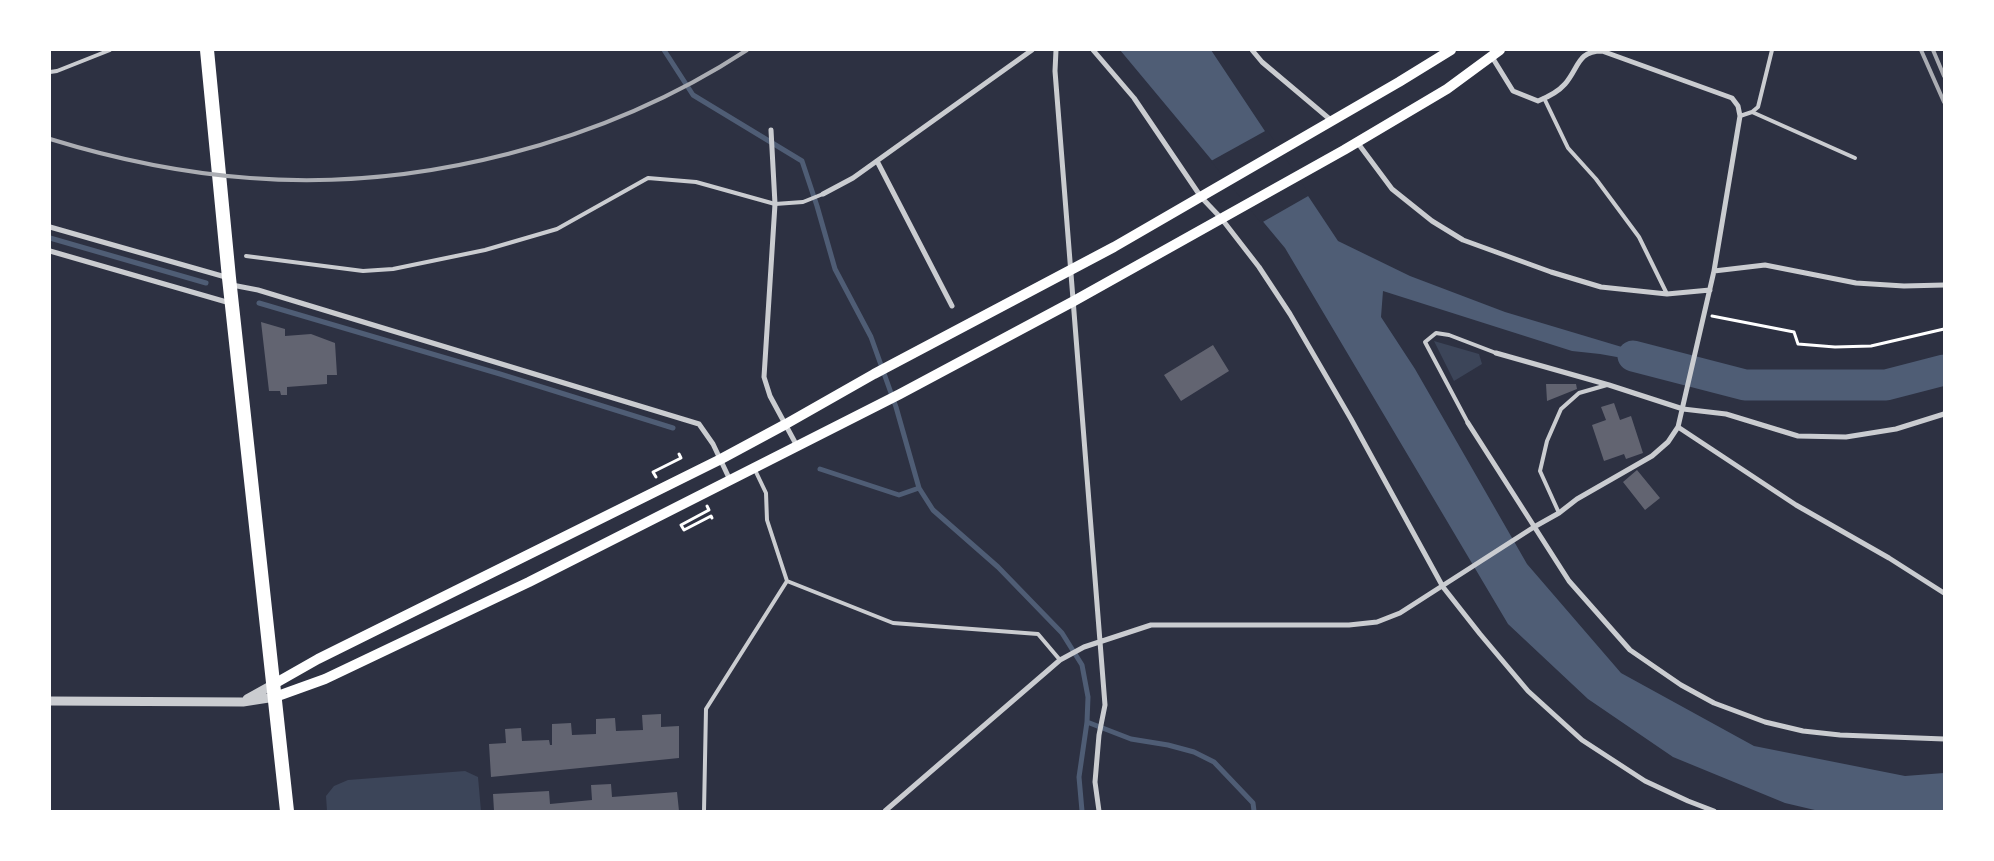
<!DOCTYPE html>
<style>
body{margin:0}
#map{position:relative;width:1994px;height:861px;overflow:hidden;background:#2d3142;font-family:"Roboto Condensed",sans-serif}
canvas{display:block}
.frame{position:absolute;inset:0;border:51px solid #fff;pointer-events:none}
</style>
<div id="map">
<canvas width="1994" height="861"></canvas>
<div class="frame"></div>
</div>
<script>
const c = document.querySelector('canvas').getContext('2d');
c.lineJoin = 'round';
function fill(path, color) { c.fillStyle = color; c.fill(path, 'evenodd'); }
function stroke(path, color, width, dash) { c.strokeStyle = color; c.lineWidth = width; c.lineCap = dash ? 'butt' : 'round'; c.setLineDash(dash || []); c.stroke(path); }
fill(new Path2D(`
 M1434 341 1479 354 1482 364 1454 381Z
 M465 771 478 777 481 811H327L326 796 334 786 348 780Z`), '#3c4559');
fill(new Path2D(`
 M1120 50H1211L1338 241 1410 276 1505 312 1712 374 1600 354 1572 351 1383 291 1381 317 1415 369 1527 564 1621 673 1754 746 1905 776 1944 773V811H1819L1785 803 1673 757 1588 699 1508 624 1285 248Z`), '#4f5d75');
fill(new Path2D(`
 M1267 130 1310 195 1261 223 1211 161Z`), '#2d3142');
stroke(new Path2D(`
 M664 50 693 95 802 161 817 206 835 269 871 337 896 407 919 488 933 510 998 567 1062 633 1082 665 1088 697 1087 722 1079 777 1082 811
 M50 238 206 283
 M259 303 500 374 673 428
 M820 469 899 495 919 488
 M1087 722 1131 739 1168 745 1194 752 1214 762 1253 803 1254 811`), '#4f5d75', 5);
stroke(new Path2D(`
 M1633 356 1745 385H1886L1944 370`), '#4f5d75', 31);
fill(new Path2D(`
 M261 322 285 329V336L311 334 335 343 337 375H327V384L287 387V395H281L280 391H269Z
 M1213 345 1229 371 1181 401 1164 375Z
 M1546 384H1576L1577 389 1547 401Z
 M1614 403 1620 420 1631 416 1643 453 1626 459 1624 454 1604 461 1592 425 1606 420 1601 407Z
 M1637 470 1660 498 1645 510 1623 482Z
 M661 714V727L679 726V758L491 777 489 744 506 743 505 729 521 728 522 741 549 740 550 745H552V724L571 723 572 735 596 734V719L615 718 616 731 643 730 642 715Z
 M611 784 612 797 677 792 679 811H494L493 794 549 791 550 804 592 800 591 785Z`), '#626471');
stroke(new Path2D(`
 M1712 316 1794 332 1798 344 1835 347 1871 346 1944 329
 M656 477 653 472 681 458 679 454
 M707 506 709 510 681 525 684 530 711 516 712 518`), '#fff', 3);
stroke(new Path2D(`
 M50 72 57 71 110 50
 M1544 98 1568 148 1596 179 1639 237 1667 294
 M1752 112 1855 158
 M1740 116 1752 112 1758 107 1772 50
 M246 256 363 271 393 269 485 250 557 229 648 178 696 182 775 204 803 202 823 194
 M1468 423 1425 342 1436 333 1449 335 1496 353
 M1559 513 1540 471 1547 441 1561 409 1579 393 1607 385
 M787 581 893 623 1038 634 1060 660
 M704 811 706 709 787 581 767 520 766 493 755 470`), '#caccd0', 4);
stroke(new Path2D(`
 M1056 50 1055 71 1105 705 1099 735 1095 782 1099 811
 M1093 50 1134 98 1201 197 1221 218 1259 267 1290 314 1351 419 1443 587 1480 634 1528 691 1582 740 1645 781 1688 801 1714 811
 M1252 50 1262 62 1332 121
 M771 130 775 204 764 377 770 396 797 446
 M1357 142 1392 189 1432 221 1463 240 1551 272 1601 287 1667 294 1710 290
 M877 161 952 306
 M823 194 853 178 1032 50
 M50 227 229 278
 M50 251 230 303
 M1714 271 1765 265 1856 283 1904 286 1944 285
 M232 285 258 290 699 424 713 444 730 480
 M1496 353 1609 385 1683 409 1726 414 1798 436 1846 437 1896 429 1944 414
 M1468 423 1569 581 1630 650 1681 685 1714 703 1765 722 1803 731 1840 735 1944 739
 M1678 427 1796 505 1889 558 1944 593
 M885 811 1060 660 1084 647 1151 625H1349L1377 622 1400 613 1534 527 1559 513 1577 499 1652 456 1668 442 1678 427 1714 271 1740 116 1738 106 1732 98 1602 51C1577 51 1579 68 1565 84 1558 92 1548 97 1538 101L1513 91 1492 57`), '#caccd0', 5);
stroke(new Path2D(`
 M247 699 274 684
 M50 701 243 702 275 697`), '#caccd0', 9);
stroke(new Path2D(`
 M274 684 318 659 721 459 786 424 874 374 1114 247 1399 82 1451 50
 M275 697 325 679 529 582 900 394 1074 301 1344 150 1447 89 1500 50`), '#fff', 10);
stroke(new Path2D(`
 M207 50 229 278 287 811`), '#fff', 14);
stroke(new Path2D(`
 M1921 50 1944 102
 M1933 50 1944 76
 M50 139C115 159 182 173 250 178 419 191 605 143 747 50`), '#abadb3', 4);
</script>
